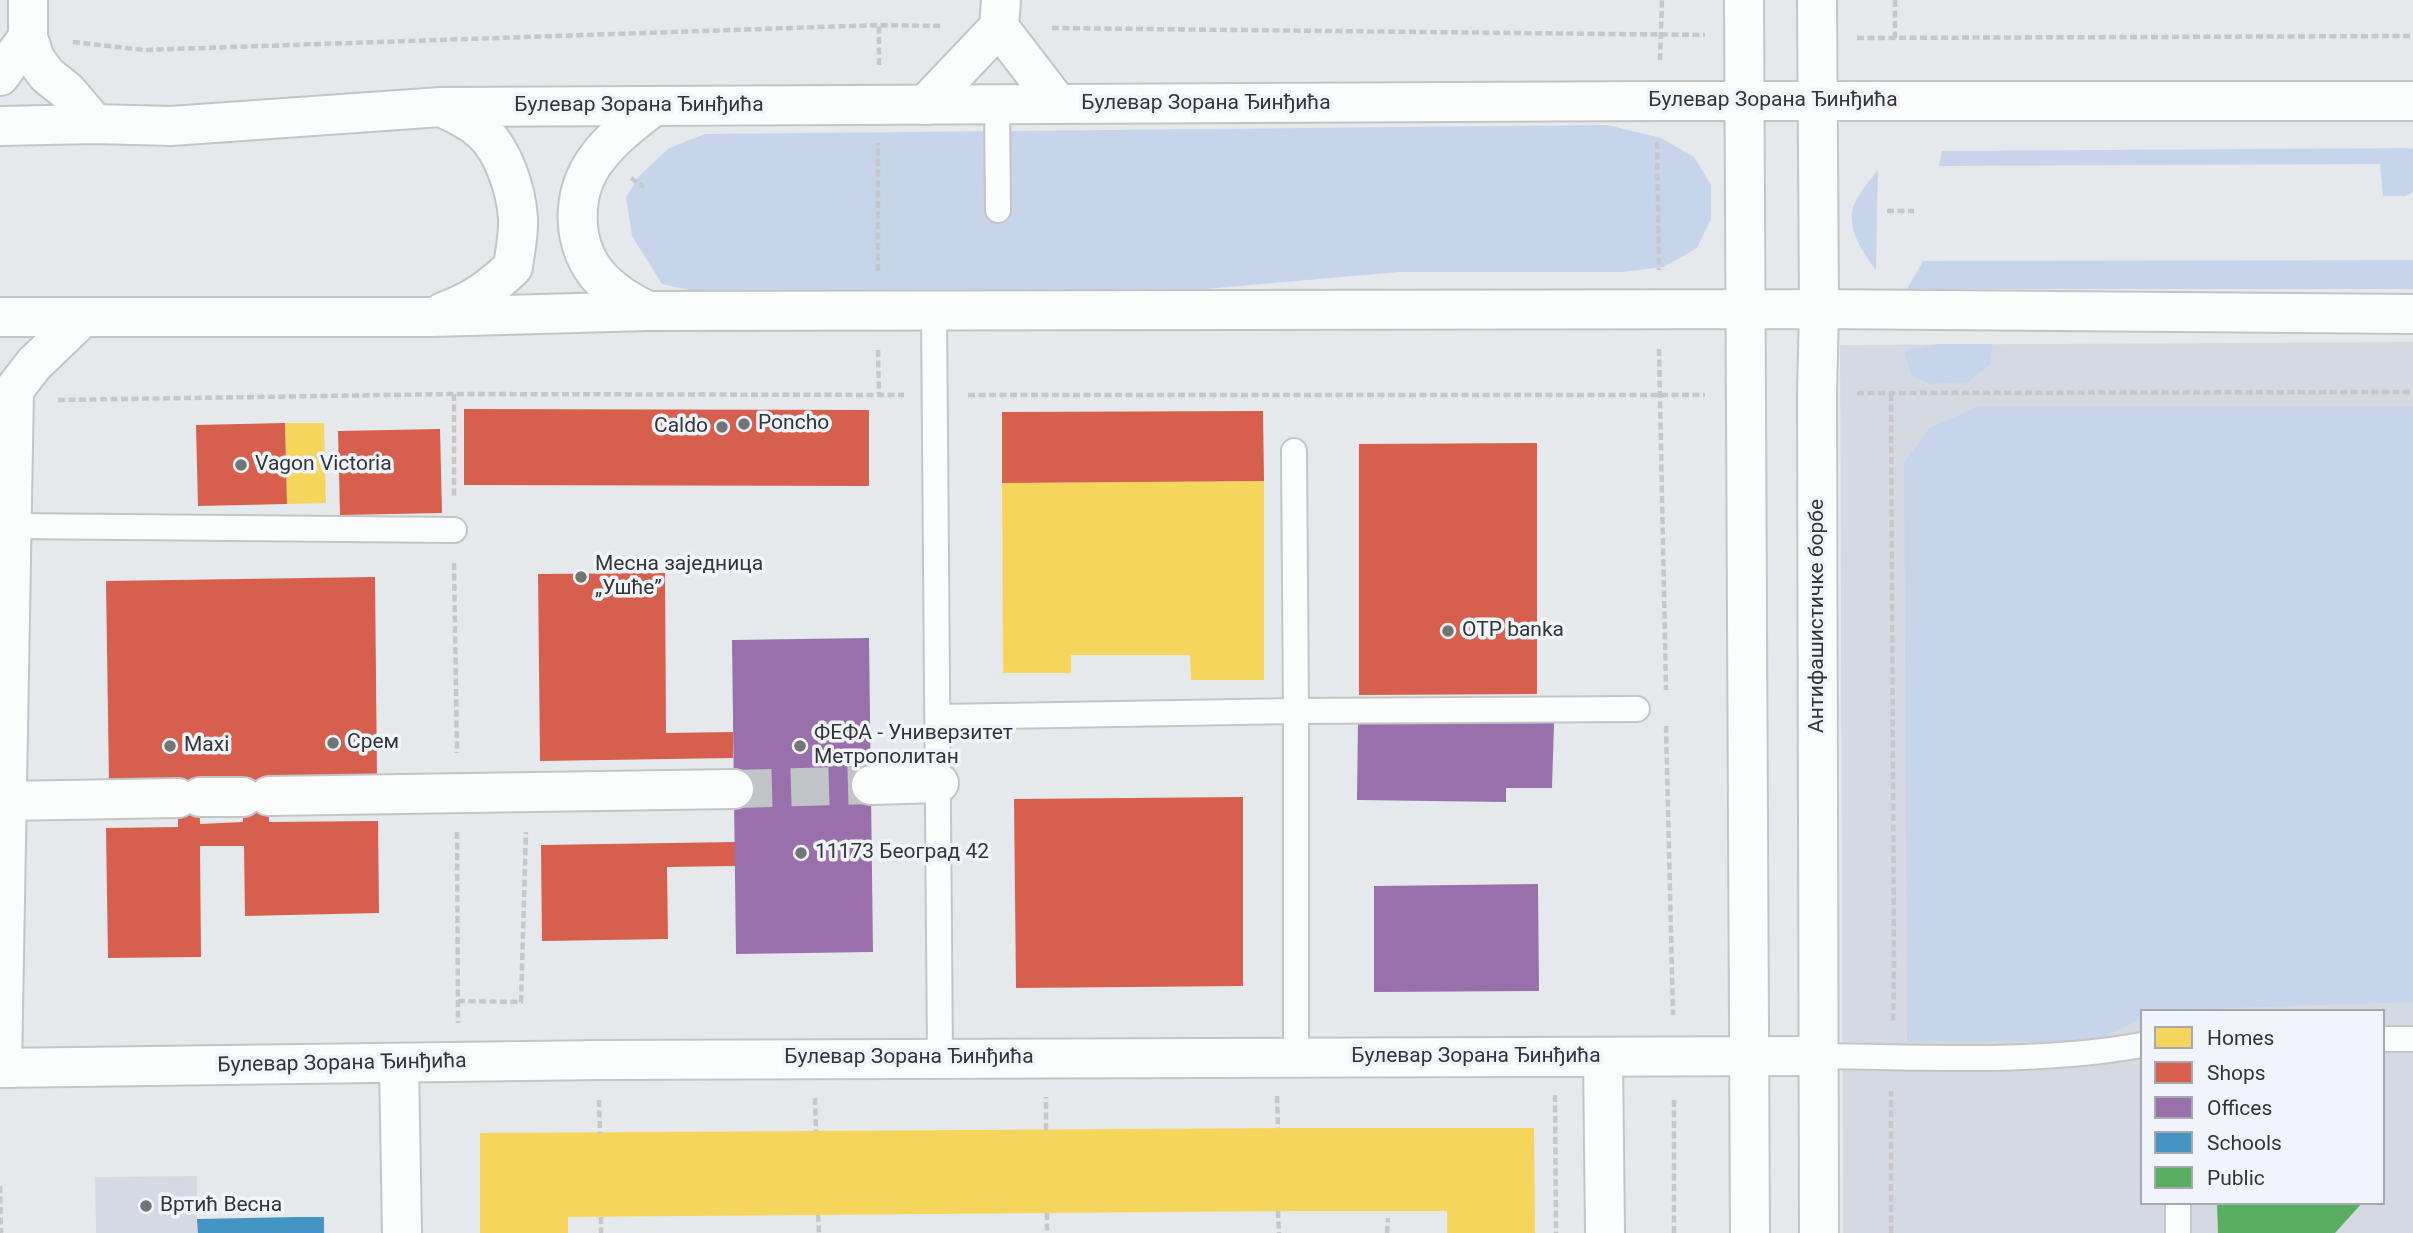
<!DOCTYPE html>
<meta charset="utf-8">
<style>
body{margin:0}
#map{position:relative;width:2413px;height:1233px;overflow:hidden;background:#e6e9ec;font-family:Roboto,sans-serif}
canvas{display:block}
.legend{position:absolute;left:2140px;top:1009px;width:245px;height:196px;box-sizing:border-box;background:#f1f5fb;border:2px solid #a5a8ad;margin:0;padding:9px 12px;list-style:none;font-size:21px;color:#333537}
.legend li{display:flex;align-items:center;gap:14px;height:35px}
.legend b{width:35px;border:2px solid #a5a8ad}
</style>
<div id="map">
<canvas width="2413" height="1233"></canvas>
<ul class="legend">
<li><b style="height:19px;background:#f6d55c"></b>Homes</li>
<li><b style="height:19px;background:#d6604d"></b>Shops</li>
<li><b style="height:19px;background:#9970ab"></b>Offices</li>
<li><b style="height:19px;background:#4393c3"></b>Schools</li>
<li><b style="height:19px;background:#5aae61"></b>Public</li>
</ul>
</div>
<script>
const c = document.querySelector('canvas').getContext('2d');
c.lineJoin = 'round';
function fill(path, color) { c.fillStyle = color; c.fill(path, 'evenodd'); }
function stroke(path, color, width, dash) { c.strokeStyle = color; c.lineWidth = width; c.lineCap = dash ? 'butt' : 'round'; c.setLineDash(dash || []); c.stroke(path); }
function drawText(font, color, halo, rows, align = 'center') {
  c.font = font + ' Roboto,sans-serif'; c.lineWidth = 7; c.setLineDash([]); c.textBaseline = 'middle'; c.strokeStyle = halo; c.fillStyle = color; for (const [text, x, y, turn = 0] of rows) {
    c.save(); c.translate(x, y); c.rotate((+turn || 0) * Math.PI / 180); c.textAlign = isNaN(turn) ? turn : align; if (halo) c.strokeText(text, 0, 0); c.fillText(text, 0, 0); c.restore();
  }
}
fill(new Path2D(`
 M2413 342V1233H1843L1840 345ZM2142 1011H2383V1203H2142Z
 M197 1176V1219L324 1217V1233H96L95 1177Z`), '#d5dae2');
fill(new Path2D(`
 M1607 125 1661 138 1694 157 1711 185V219L1697 248 1664 267 1621 272H1399L1182 291 729 299 662 284 632 236 626 197 639 176 669 148 705 134Z
 M2407 148 2413 149V192L2406 196H2383L2380 164 1939 166 1942 151Z
 M1878 170 1876 270C1863 254 1844 225 1855 203 1860 191 1870 180 1878 170Z
 M2413 260V289H1907L1923 261Z
 M1939 344H1992L1991 364 1968 382 1930 384 1912 376 1904 351Z
 M1977 407H2413V1002L2142 1011V1019L2092 1042H1907L1904 463 1929 428Z`), '#c7d5ea');
fill(new Path2D(`
 M285 423H324L326 503 287 504Z
 M1264 481V680H1191L1190 655H1071V673H1003L1002 483Z
 M1293 1128H1534L1535 1233H1447V1211H1294L568 1217V1233H480V1133Z`), '#f6d55c');
fill(new Path2D(`
 M464 409 869 410V486L464 485Z
 M1263 411 1264 481 1002 483V412Z
 M285 423 287 504 198 506 196 425Z
 M440 429 442 513 340 515 338 431Z
 M1537 443V694L1359 695V444Z
 M665 573 666 733 733 732V758L540 761 538 574Z
 M375 577 377 780 268 781 269 822 378 821 379 913 245 916 244 846H200L201 957 108 958 106 828 178 827V783L109 784 106 581ZM242 781 243 822 200 824 199 783Z
 M1243 797V986L1016 988 1014 799Z
 M735 842V866L667 867 668 939 542 941 541 845Z`), '#d6604d');
fill(new Path2D(`
 M869 638 873 952 736 954 732 640Z
 M1358 721 1554 723 1552 788H1506V802L1357 800Z
 M1538 884 1539 991 1374 992V886Z`), '#9970ab');
fill(new Path2D(`
 M299 1217H324V1233H198L197 1219Z`), '#4393c3');
fill(new Path2D(`
 M2217 1203H2362L2335 1233H2218Z`), '#5aae61');
stroke(new Path2D(`
 M734 789 871 785`), '#c2c5c8', 38, [38, 19]);
const lane = new Path2D(`
 M997 105 998 210
 M934 311 940 1058
 M11 526 454 530
 M939 717 1296 711 1294 451
 M2383 1039H2413
 M1818 1056C1926 1057 2035 1064 2142 1045
 M1296 1057V711L1637 709
 M2178 1203V1233`);
const street = new Path2D(`
 M28 0V37L35 59 47 75 67 91 95 124
 M999 27 1058 104
 M0 76 28 37
 M925 105 999 27 1001 0
 M871 785 939 783
 M269 796 734 789
 M200 797H243
 M6 801 178 798
 M1603 1057 1605 1233
 M399 1063 402 1233
 M0 1068 600 1060 1818 1056
 M2 1068 14 390 34 364 83 317`);
const secondary = new Path2D(`
 M1744 0 1750 1233
 M1817 0 1819 309 1817 393 1819 1233
 M441 107C456 114 471 121 483 132 504 152 516 190 518 218 519 234 515 251 513 267 490 289 473 301 443 312
 M0 126 95 124 171 126 441 107 1657 101H2413
 M648 311C631 303 616 294 603 281 570 248 570 192 598 157 613 137 635 121 654 106
 M0 317H432L648 311 1819 309 2413 314`);
stroke(lane, '#c3c5c7', 28);
stroke(street, '#c3c5c7', 42);
stroke(secondary, '#c3c5c7', 42);
stroke(new Path2D(`
 M1895 0V38
 M1052 28 1705 35
 M1857 38 2413 36
 M73 42 144 50 879 25 942 26
 M1660 60 1662 0
 M879 65V25
 M1657 142 1659 270
 M631 178 644 187
 M1887 211H1914
 M878 271V143
 M1659 349 1666 690
 M878 350 879 394
 M1857 393 2413 392
 M454 394V498
 M1891 394 1894 967 1893 1023
 M968 395H1705
 M58 400 454 394 904 395
 M454 563 457 753
 M1666 726 1673 1015
 M457 832 458 1023
 M458 1001 521 1002 526 832
 M1555 1095 1556 1233
 M1277 1096 1278 1128
 M815 1098 816 1131
 M599 1100 600 1134
 M1046 1130V1097
 M0 1186 1 1233
 M1278 1211 1279 1233
 M1047 1213V1233
 M818 1215 819 1233
 M601 1217V1233
 M1387 1233 1388 1218
 M1674 1233V1097
 M1891 1233V1091`), '#c7c7c8', 4.5, [7, 3.5]);
stroke(lane, '#fbfcfc', 24);
stroke(street, '#fbfcfc', 38);
stroke(secondary, '#fbfcfc', 38);
for (const [x, y, r, color] of [
 [744,424,7,"#727476"],
 [722,427,7,"#727476"],
 [241,465,7,"#727476"],
 [581,577,7,"#727476"],
 [1448,631,7,"#727476"],
 [333,743,7,"#727476"],
 [170,746,7,"#727476"],
 [800,746,7,"#727476"],
 [801,853,7,"#727476"],
 [146,1206,7,"#727476"]
]) { const dot = new Path2D(); dot.arc(x, y, r, 0, 2 * Math.PI); c.fillStyle = color; c.fill(dot); stroke(dot, '#f1f5fb', 2.5); }
drawText('21px', '#333537', '#f1f5fb', [
 ["Булевар Зорана Ђинђића",1773,101],
 ["Булевар Зорана Ђинђића",1206,104],
 ["Булевар Зорана Ђинђића",639,106],
 ["Антифашистичке борбе",1818,616,-90],
 ["Булевар Зорана Ђинђића",1476,1057],
 ["Булевар Зорана Ђинђића",909,1058],
 ["Булевар Зорана Ђинђића",342,1064,-1]
]);
drawText('21px', '#333537', '#f1f5fb', [
 ["Poncho",758,424],
 ["Caldo",708,427,"right"],
 ["Vagon Victoria",255,465],
 ["Месна заједница",595,565],
 ["„Ушће”",595,589],
 ["OTP banka",1462,631],
 ["ФЕФА - Универзитет",814,734],
 ["Метрополитан",814,758],
 ["Срем",347,743],
 ["Maxi",184,746],
 ["11173 Београд 42",815,853],
 ["Вртић Весна",160,1206]
], 'left');
</script>
